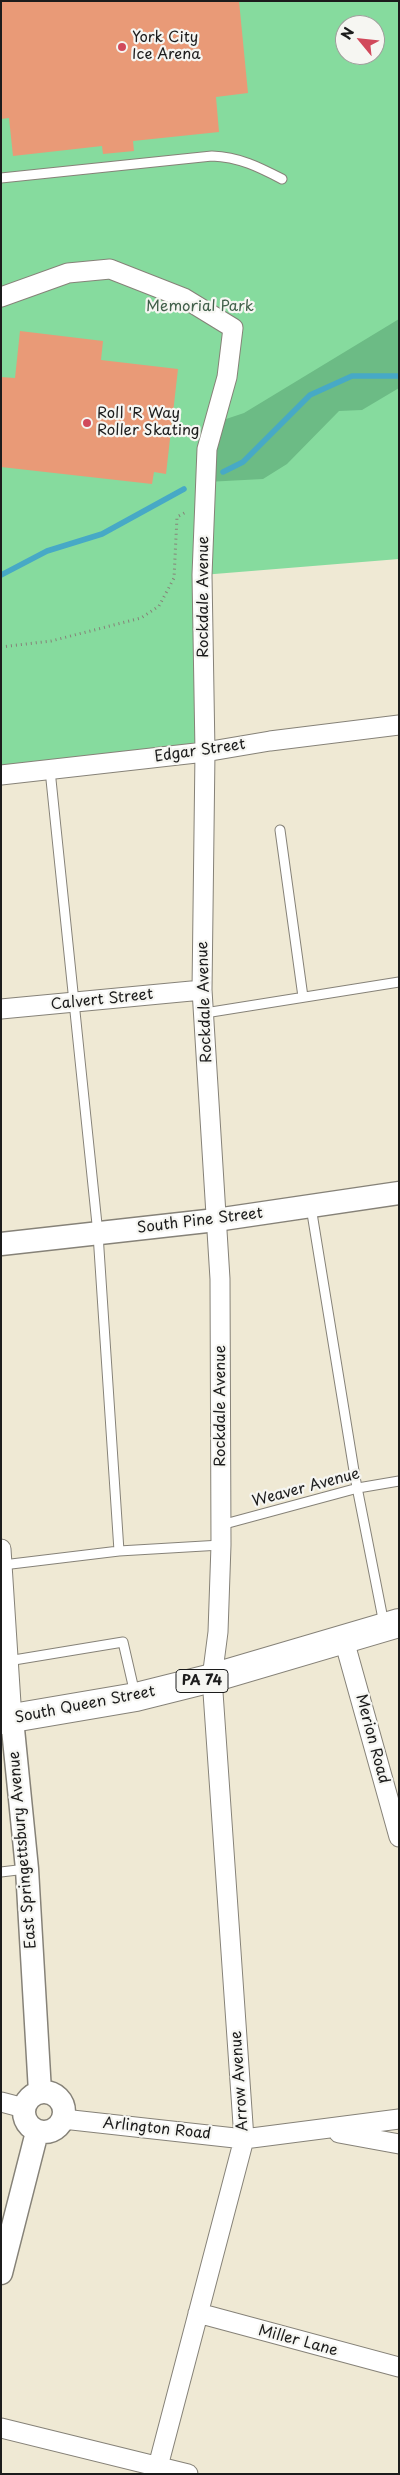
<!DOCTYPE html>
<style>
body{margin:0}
#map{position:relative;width:400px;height:2475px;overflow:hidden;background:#efe9d4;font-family:"Playpen Sans",sans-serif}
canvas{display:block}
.frame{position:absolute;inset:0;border:2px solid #1c1c1c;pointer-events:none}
.north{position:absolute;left:335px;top:15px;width:50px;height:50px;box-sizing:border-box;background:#f6f6f2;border:1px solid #9f9f9c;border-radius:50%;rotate:298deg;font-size:14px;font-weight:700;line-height:20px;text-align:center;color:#1c1c1c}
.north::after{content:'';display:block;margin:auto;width:18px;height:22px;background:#d1495b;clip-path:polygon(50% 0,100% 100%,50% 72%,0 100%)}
</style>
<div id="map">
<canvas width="400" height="2475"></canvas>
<div class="frame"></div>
<div class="north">N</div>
</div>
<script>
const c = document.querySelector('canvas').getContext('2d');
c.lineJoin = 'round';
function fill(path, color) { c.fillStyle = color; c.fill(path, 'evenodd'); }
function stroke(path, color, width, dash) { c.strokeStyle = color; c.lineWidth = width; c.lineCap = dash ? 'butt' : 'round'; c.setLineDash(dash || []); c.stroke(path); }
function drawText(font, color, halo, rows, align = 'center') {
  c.font = font + ' "Playpen Sans",sans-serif'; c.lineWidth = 4.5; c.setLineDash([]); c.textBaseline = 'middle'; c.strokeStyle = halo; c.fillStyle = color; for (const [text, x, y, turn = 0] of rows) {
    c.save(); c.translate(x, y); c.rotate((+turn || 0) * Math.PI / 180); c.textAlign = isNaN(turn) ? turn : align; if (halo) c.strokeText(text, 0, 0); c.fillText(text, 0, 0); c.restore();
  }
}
fill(new Path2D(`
 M1 1H399V559L202 575 205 752 1 775ZM345 25H375V55H345Z`), '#86db9e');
fill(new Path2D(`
 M399 319V388L362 410 339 411 287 464 263 479 206 482 214 423 244 413Z`), '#6cbb85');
stroke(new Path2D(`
 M223 472 243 462 310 395 352 376H399
 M1 575 47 551 102 534 184 489`), '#47a9c6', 5.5);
fill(new Path2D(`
 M1 1H239L248 93 216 97 219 132 133 141 134 151 103 154 102 146 13 156 9 118 1 119Z
 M20 331 103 341 101 360 178 369 166 474 154 472 152 484 1 467V377L15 378Z`), '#e99a77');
const service = new Path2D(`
 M1 178 212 156C239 157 259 167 282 179
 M50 770 98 1234 119 1551
 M280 830 303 997
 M205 1013 399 982
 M311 1207 355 1477 384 1624
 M221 1525 358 1488 399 1481
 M3 1565 119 1551 221 1545
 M8 1661 123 1642 135 1694
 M1 1872 26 1869`);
const minor = new Path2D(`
 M1 297 68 273 110 269 184 298 233 328 227 377 207 449 202 575 205 752 202 990 220 1279 221 1545 218 1632 212 1678 244 2139 156 2474
 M1 775 205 752 270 741 399 725
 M1 1009 202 990
 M1 1549 12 1719
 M344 1640 399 1837
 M1 2102 24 2108
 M63 2119 244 2139 399 2119
 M339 2133 399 2144
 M198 2313 399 2367
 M1 2428 188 2474`);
const tertiary = new Path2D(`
 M1 1244 216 1220 399 1193
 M12 1719 27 1869 40 2092
 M24 2112a20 20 0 1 1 40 0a20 20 0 1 1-40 0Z
 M1 2273 37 2132`);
const primary = new Path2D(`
 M1 1720 136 1697 212 1678 399 1623`);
stroke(service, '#868278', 11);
stroke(minor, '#868278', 21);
stroke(tertiary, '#868278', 25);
stroke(primary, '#868278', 30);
stroke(new Path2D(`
 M1 647 51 641 141 618 159 606 174 578 177 517 186 512`), '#868278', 3, [1, 4]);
stroke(service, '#fff', 9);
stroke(minor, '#fff', 19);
stroke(tertiary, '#fff', 22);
stroke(primary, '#fff', 28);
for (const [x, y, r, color] of [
 [122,47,5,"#d1495b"],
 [87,423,5,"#d1495b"]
]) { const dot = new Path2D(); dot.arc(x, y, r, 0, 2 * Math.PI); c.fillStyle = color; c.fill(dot); stroke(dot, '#f6f6f2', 2); }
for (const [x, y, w] of [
 [202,1681,52]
]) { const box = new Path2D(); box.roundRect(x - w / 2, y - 11.5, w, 23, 4); c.fillStyle = '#f6f6f2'; c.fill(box); stroke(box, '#1c1c1c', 1); }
drawText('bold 14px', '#1c1c1c', null, [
 ["PA 74",202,1681]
]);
drawText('15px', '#1c1c1c', '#f6f6f2', [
 ["York City",132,38],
 ["Ice Arena",132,55],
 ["Roll 'R Way",97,414],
 ["Roller Skating",97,431]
], 'left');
drawText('15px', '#415f4a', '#f6f6f2', [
 ["Memorial Park",200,307]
]);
drawText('15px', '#1c1c1c', '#f6f6f2', [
 ["Rockdale Avenue",204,597,-90],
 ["Edgar Street",200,751,-8],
 ["Calvert Street",102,1000,-6],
 ["Rockdale Avenue",205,1002,-92],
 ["South Pine Street",200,1221,-7],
 ["Rockdale Avenue",221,1406,-90],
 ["Weaver Avenue",306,1488,-15],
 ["South Queen Street",85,1705,-11],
 ["Merion Road",372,1739,75],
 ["East Springettsbury Avenue",23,1850,-95],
 ["Arrow Avenue",240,2081,-94],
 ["Arlington Road",157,2129,6],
 ["Miller Lane",298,2341,15]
]);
</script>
